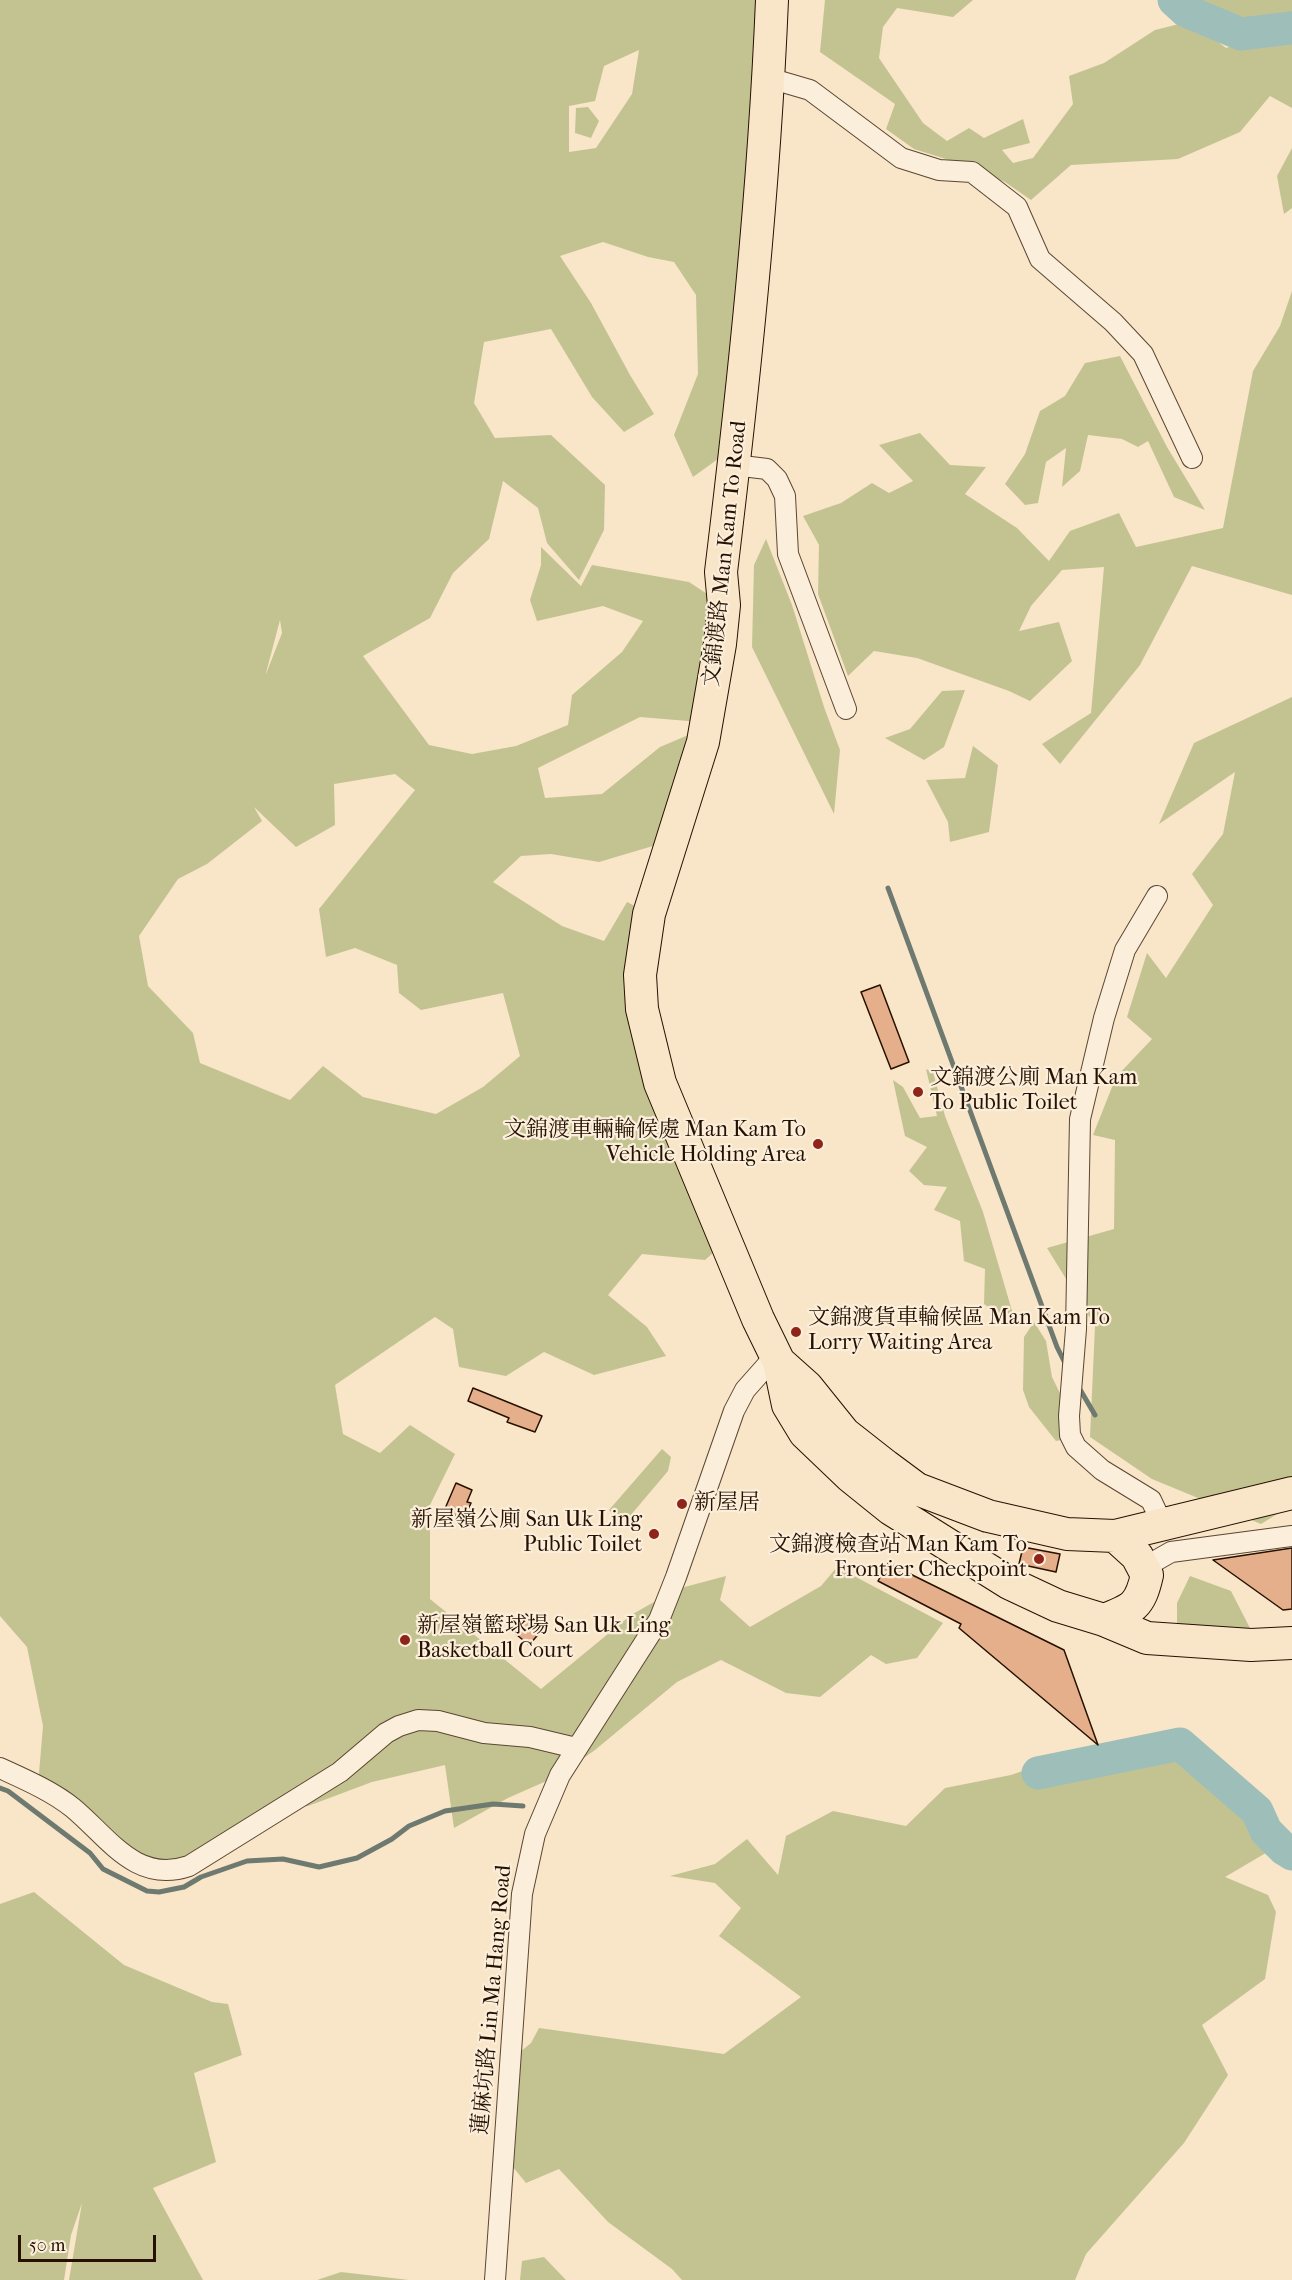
<!DOCTYPE html>
<meta charset="utf-8">
<style>
body{margin:0}
#map{position:relative;width:1292px;height:2280px;overflow:hidden;background:#f9e5c8;font-family:"IM FELL French Canon",serif}
canvas{display:block}
.scale{position:absolute;left:18px;top:2235px;width:138px;height:27px;box-sizing:border-box;border:3px solid #261100;border-top:0;padding-left:8px;font-size:18px;line-height:21px;white-space:nowrap;color:#261100;-webkit-text-stroke:4px #fbeedb;paint-order:stroke}
</style>
<div id="map">
<canvas width="1292" height="2280"></canvas>
<div class="scale">50 m</div>
</div>
<script>
const c = document.querySelector('canvas').getContext('2d');
c.lineJoin = 'round';
function fill(path, color) { c.fillStyle = color; c.fill(path, 'evenodd'); }
function stroke(path, color, width, dash) { c.strokeStyle = color; c.lineWidth = width; c.lineCap = dash ? 'butt' : 'round'; c.setLineDash(dash || []); c.stroke(path); }
function drawText(font, color, halo, rows, align = 'center') {
  c.font = font + ' "IM FELL French Canon","Noto Serif SC",serif'; c.lineWidth = 4.5; c.setLineDash([]); c.textBaseline = 'middle'; c.strokeStyle = halo; c.fillStyle = color; for (const [text, x, y, turn = 0] of rows) {
    c.save(); c.translate(x, y); c.rotate((+turn || 0) * Math.PI / 180); c.textAlign = isNaN(turn) ? turn : align; if (halo) c.strokeText(text, 0, 0); c.fillText(text, 0, 0); c.restore();
  }
}
fill(new Path2D(`
 M0 0H769L736 446 693 477 674 435 698 374 696 295 674 262 648 257 603 242 560 256 591 303 630 375 654 414 624 432 592 397 551 329 484 342 474 403 495 438 551 435 605 485 604 530 579 580 547 543 538 508 503 481 489 539 453 573 430 618 363 656 429 745 472 754 516 746 568 725 572 695 622 652 643 621 603 606 537 621 530 600 541 565V547L581 586 592 565 689 582 724 605 712 723 640 717 538 768 545 798 602 794 660 747 700 730 663 843 599 862 551 854 521 856 493 882 562 926 604 941 627 902 643 910 633 1009 722 1245 705 1260 642 1254 608 1295 647 1327 666 1356 594 1375 544 1352 506 1376 459 1367 453 1329 435 1317 335 1385 343 1434 380 1453 410 1425 455 1454 430 1505V1599L541 1689 631 1615 677 1589 726 1576 720 1600 750 1627 821 1586 837 1567 943 1623 917 1658 886 1664 871 1655 820 1697 786 1693 721 1660 677 1682 595 1750 560 1775 508 1798 454 1828 445 1765 372 1782 308 1806 290 1808 203 1860 153 1870 38 1785 43 1726 27 1647 0 1616ZM639 50 632 94 596 148 569 152V106L595 101 604 66ZM280 620 282 633 266 674V673ZM395 774 415 790 319 909 326 957 355 948 397 965 399 993 421 1010 503 993 520 1056 483 1087 436 1114 363 1097 323 1066 290 1100 200 1063 193 1033 148 986 139 936 178 879 207 864 262 821 254 807 296 847 335 825 334 784Z
 M825 0H973L953 17 897 8 883 27 879 58 923 123 947 141 969 128 984 138 1023 119 1030 143 1002 150 1013 163 1033 158 1073 104 1069 76 1104 63 1155 30 1191 21 1226 48 1262 36 1292 41V108L1270 96 1240 132 1178 159 1071 165 1031 200 1005 182 968 166 914 149 886 129 895 104 820 52Z
 M1185 0H1292V20L1227 28Z
 M588 107 599 121 591 138 575 133 576 108Z
 M1292 148V208L1284 214 1277 176Z
 M1292 291V595L1192 566 1140 665 1060 764 1042 744 1091 713 1104 567 1062 570 1031 606 1019 631 1059 622 1072 661 1030 701 1009 691 917 658 874 651 848 676 818 594 819 545 803 516 841 503 872 483 889 493 913 481 879 445 920 433 950 465 986 467 965 494 1017 528 1049 561 1070 531 1119 513 1136 547 1223 528 1253 371 1280 326Z
 M1120 356 1167 447 1205 510 1174 497 1148 441 1138 447 1122 439 1088 435 1080 471 1062 487 1066 448 1046 462 1038 503 1025 505 1005 484 1025 454 1040 411 1065 396 1085 363Z
 M766 539 792 605 824 707 840 750 834 814 752 647 754 565Z
 M965 690 944 747 924 760 885 738 910 729 942 691Z
 M1292 697V1505L1261 1524 1152 1479 1090 1437 1095 1326 1047 1248 1114 1229 1115 1140 1093 1135 1116 1077 1152 1039 1127 1017 1147 953 1166 978 1213 905 1192 874 1223 834 1235 772 1159 824 1194 743Z
 M973 746 998 765 989 832 950 842 948 822 926 780 965 778Z
 M926 1069 933 1072 945 1116 983 1212 1015 1321 1007 1320 984 1304 985 1269 964 1261 960 1221 934 1210 947 1187 924 1185 909 1171 927 1147 905 1136 893 1080 903 1087 920 1118 937 1116Z
 M1034 1322 1046 1341 1052 1377 1081 1436 1056 1441 1029 1407 1023 1390 1024 1337Z
 M662 1449 671 1457 668 1471 630 1516 620 1521 609 1510Z
 M1190 1576 1231 1591 1253 1634 1190 1631 1177 1623V1603Z
 M1177 1734 1253 1801 1276 1847 1225 1877 1268 1895 1276 1912 1265 1979 1202 2025 1228 2075 1184 2143 1086 2254 1075 2280H682L672 2269 608 2222 559 2169 526 2183 508 2161 509 2061 531 2043 539 2028 724 2054 801 1997 719 1936 741 1908 715 1883 670 1876 715 1864 747 1839 778 1875 786 1836 833 1811 906 1826 945 1788 1011 1775 1092 1747 1130 1751 1152 1736Z
 M34 1892 124 1965 212 2002 228 2004 242 2055 194 2073 216 2162 153 2188 203 2280H69L82 2203 71 2235 64 2280H0V1904Z
 M544 2257 566 2280H520L522 2261Z
 M341 2272 409 2280H317Z`), '#c3c392');
stroke(new Path2D(`
 M888 888 1057 1347 1067 1367
 M1078 1386 1095 1415
 M0 1788 8 1791 90 1853 103 1869 147 1891 159 1892 184 1887 201 1877 247 1861 283 1859 319 1867 357 1858 392 1839 409 1826 445 1811 493 1804 523 1806`), '#6e7970', 5);
stroke(new Path2D(`
 M1174 0 1186 11 1241 34 1292 28
 M1038 1773 1180 1744 1257 1811 1266 1831 1284 1849 1292 1854`), '#9ebeba', 33);
const building = new Path2D(`
 M880 985 909 1062 891 1069 861 992Z
 M473 1388 542 1416 535 1432 507 1422 509 1418 468 1401Z
 M456 1483 472 1490 467 1502 471 1503 464 1519 444 1511Z
 M1023 1547 1060 1554 1056 1572 1019 1564Z
 M1292 1548V1609L1283 1610 1213 1560Z
 M888 1563 1064 1650 1098 1745 959 1628 961 1624 878 1581Z
 M526 1614 543 1629 529 1645 511 1630Z`);
fill(building, '#e5af8b');
stroke(building, '#261100', 1.5);
const minor = new Path2D(`
 M769 78 810 90 901 158 939 170 972 172 1017 207 1040 259 1113 322 1143 354 1192 458
 M734 465 767 469 777 479 785 496 788 554 846 709
 M1153 1527 1159 1517 1151 1500 1102 1470 1076 1447 1070 1435 1069 1416 1076 1329 1080 1119 1104 1018 1125 950 1157 896
 M1143 1568 1171 1552 1292 1536
 M0 1768C24 1779 52 1791 73 1808 109 1838 136 1884 189 1866L340 1772 386 1733 399 1726 418 1720 438 1721 484 1733 530 1737 576 1748
 M495 2280 522 1894 535 1834 560 1775 659 1620 676 1577 734 1411 745 1390 776 1355`);
const primary = new Path2D(`
 M772 0C764 192 744 382 721 572L724 605 720 644 703 742 649 914 640 975 642 1009 660 1083 758 1319 779 1362 788 1405 805 1433 850 1476 891 1509 1009 1583 1058 1606 1104 1620 1147 1638 1251 1645 1292 1643
 M779 1362 807 1387 844 1433 886 1466 917 1489 988 1516 1067 1534 1115 1536 1292 1493
 M1104 1620C1133 1609 1140 1606 1147 1575L1137 1556 1115 1536`);
stroke(minor, '#5b4632', 22);
stroke(primary, '#261100', 34);
stroke(minor, '#fbeedb', 20);
stroke(primary, '#f9e5c8', 32);
for (const [x, y, r, color] of [
 [918,1092,6,"#8f2418"],
 [818,1144,6,"#8f2418"],
 [796,1332,6,"#8f2418"],
 [682,1504,6,"#8f2418"],
 [654,1534,6,"#8f2418"],
 [1039,1559,6,"#8f2418"],
 [405,1640,6,"#8f2418"]
]) { const dot = new Path2D(); dot.arc(x, y, r, 0, 2 * Math.PI); c.fillStyle = color; c.fill(dot); stroke(dot, '#fbeedb', 2); }
drawText('22px', '#261100', '#fbeedb', [
 ["文錦渡路 Man Kam To Road",726,554,-84],
 ["蓮麻坑路 Lin Ma Hang Road",493,2000,-85]
]);
drawText('22px', '#261100', '#fbeedb', [
 ["文錦渡公廁 Man Kam",930,1079],
 ["To Public Toilet",930,1104],
 ["文錦渡車輛輪候處 Man Kam To",806,1131,"right"],
 ["Vehicle Holding Area",806,1156,"right"],
 ["文錦渡貨車輪候區 Man Kam To",808,1319],
 ["Lorry Waiting Area",808,1344],
 ["新屋居",694,1504],
 ["新屋嶺公廁 San Uk Ling",642,1521,"right"],
 ["Public Toilet",642,1546,"right"],
 ["文錦渡檢查站 Man Kam To",1027,1546,"right"],
 ["Frontier Checkpoint",1027,1571,"right"],
 ["新屋嶺籃球場 San Uk Ling",417,1627],
 ["Basketball Court",417,1652]
], 'left');
</script>
